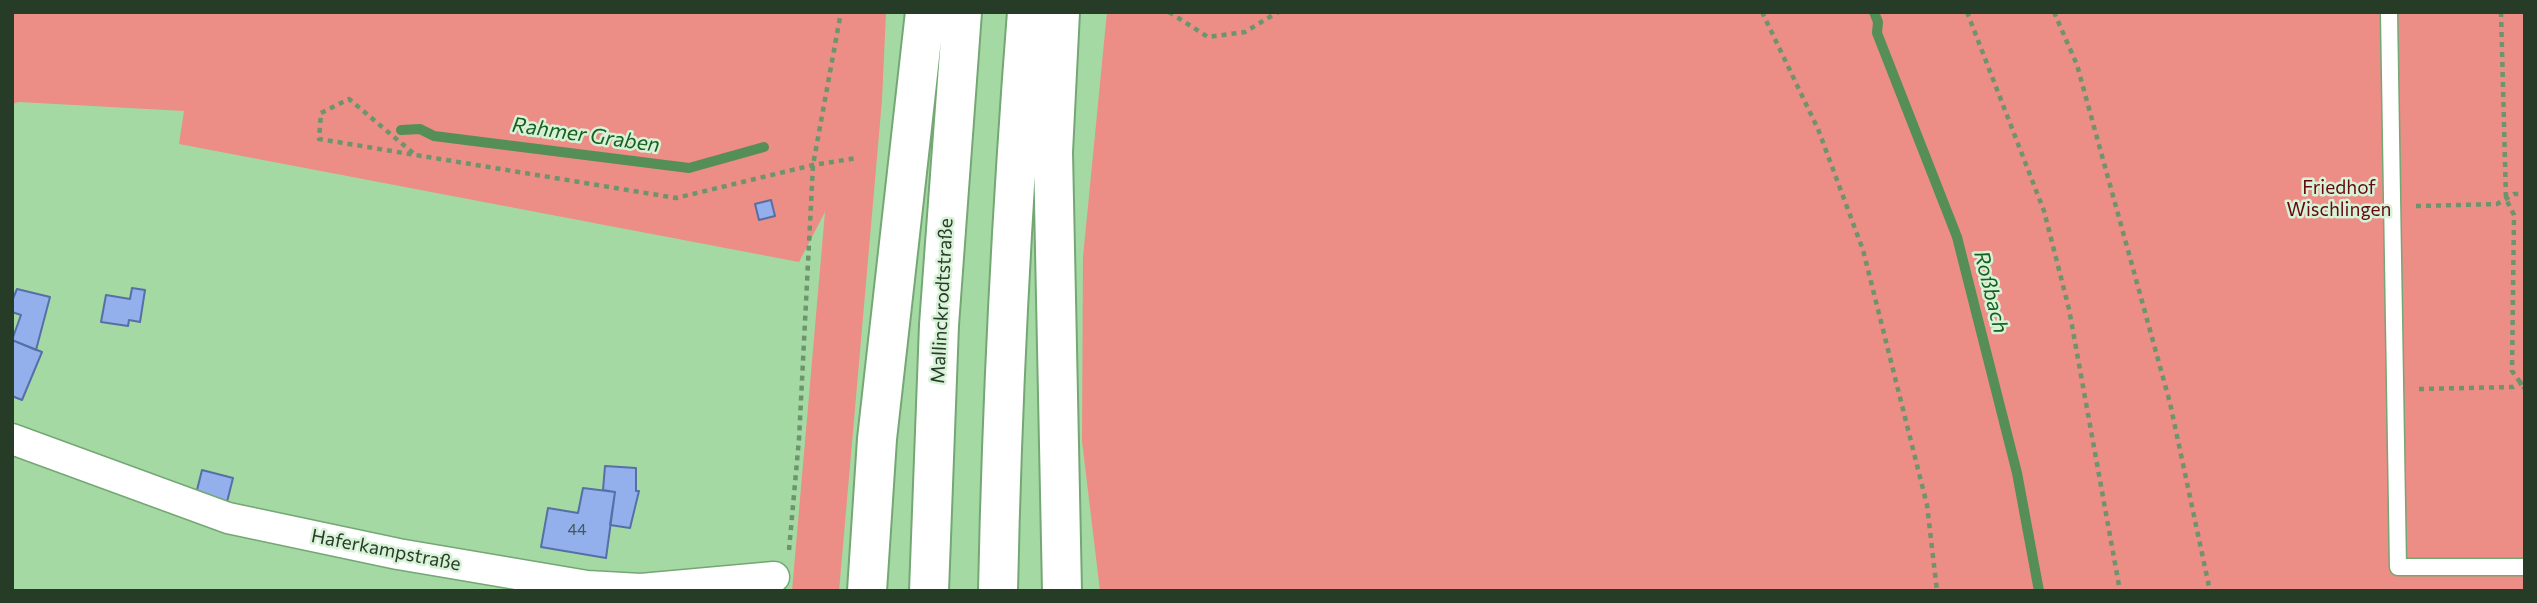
<!DOCTYPE html>
<meta charset="utf-8">
<style>
body{margin:0}
#map{position:relative;width:2537px;height:603px;overflow:hidden;background:#a4d9a4;font-family:Commissioner,sans-serif}
canvas{display:block}
.frame{position:absolute;inset:0;border:14px solid #263c27;pointer-events:none}
</style>
<div id="map">
<canvas width="2537" height="603"></canvas>
<div class="frame"></div>
</div>
<script>
const c = document.querySelector('canvas').getContext('2d');
c.lineJoin = 'round';
function fill(path, color) { c.fillStyle = color; c.fill(path, 'evenodd'); }
function stroke(path, color, width, dash) { c.strokeStyle = color; c.lineWidth = width; c.lineCap = dash ? 'butt' : 'round'; c.setLineDash(dash || []); c.stroke(path); }
function drawText(font, color, halo, rows, align = 'center') {
  c.font = font + ' Commissioner,sans-serif'; c.lineWidth = 5; c.setLineDash([]); c.textBaseline = 'middle'; c.strokeStyle = halo; c.fillStyle = color; for (const [text, x, y, turn = 0] of rows) {
    c.save(); c.translate(x, y); c.rotate((+turn || 0) * Math.PI / 180); c.textAlign = isNaN(turn) ? turn : align; if (halo) c.strokeText(text, 0, 0); c.fillText(text, 0, 0); c.restore();
  }
}
fill(new Path2D(`
 M12 12H886L882 100 839 591H792L825 212 799 262 179 144 184 111 19 102 12 104Z
 M1107 12H2525V591H1100L1082 441 1083 257Z`), '#ec8d86');
stroke(new Path2D(`
 M1874 12 1878 22 1877 33 1957 237 2017 473 2039 591
 M401 130 420 129 434 136 689 168 764 147`), '#568e58', 10);
const building = new Path2D(`
 M771 200 775 216 759 220 755 204Z
 M132 288 145 290 140 322 129 320 128 326 101 322 106 295 130 299Z
 M17 289 50 297 36 350 12 340 21 315 12 312V301Z
 M12 340 42 352 22 400 12 396Z
 M605 466 636 468V491H639L630 528 610 525 615 492 603 490Z
 M202 470 233 478 227 502 196 494Z
 M583 488 615 492 606 558 541 547 548 508 578 513Z`);
fill(building, '#94b0ec');
stroke(building, '#566fa7', 2);
const lane = new Path2D(`
 M2389 12 2398 567H2525`);
const street = new Path2D(`
 M12 439 228 518 398 554 587 586 641 589 774 577`);
const highway = new Path2D(`
 M1060 12 1053 152 1062 591
 M867 591 877 439 925 12
 M929 591 939 325 962 12
 M998 591C1002 397 1012 205 1027 12`);
stroke(lane, '#74a774', 19);
stroke(street, '#74a774', 33);
stroke(highway, '#74a774', 42);
stroke(new Path2D(`
 M1169 12 1208 37 1245 32 1278 12
 M1762 12 1818 129 1863 250 1927 505 1937 591
 M1967 12 2044 211 2069 309 2120 591
 M2054 12 2077 65 2170 403 2210 591
 M2501 12 2506 199 2514 215 2512 371 2525 389
 M413 153 349 99 321 113 319 139 676 198 813 165 857 158
 M2416 206 2497 204 2514 194H2525
 M2419 389 2513 387 2525 381
 M789 550 799 439 813 165 841 12`), '#6d946d', 4.5, [5, 5]);
stroke(lane, '#fff', 16);
stroke(street, '#fff', 30);
stroke(highway, '#fff', 38);
drawText('16px', '#425958', null, [
 ["44",577,530]
]);
drawText('19px', '#63090f', '#d7f2d7', [
 ["Friedhof",2339,188],
 ["Wischlingen",2339,210]
]);
drawText('19px', '#263c27', '#d7f2d7', [
 ["Mallinckrodtstraße",942,301,-87],
 ["Haferkampstraße",386,550,11]
]);
drawText('italic 21px', '#176120', '#d7f2d7', [
 ["Rahmer Graben",586,135,8],
 ["Roßbach",1991,292,76]
]);
</script>
